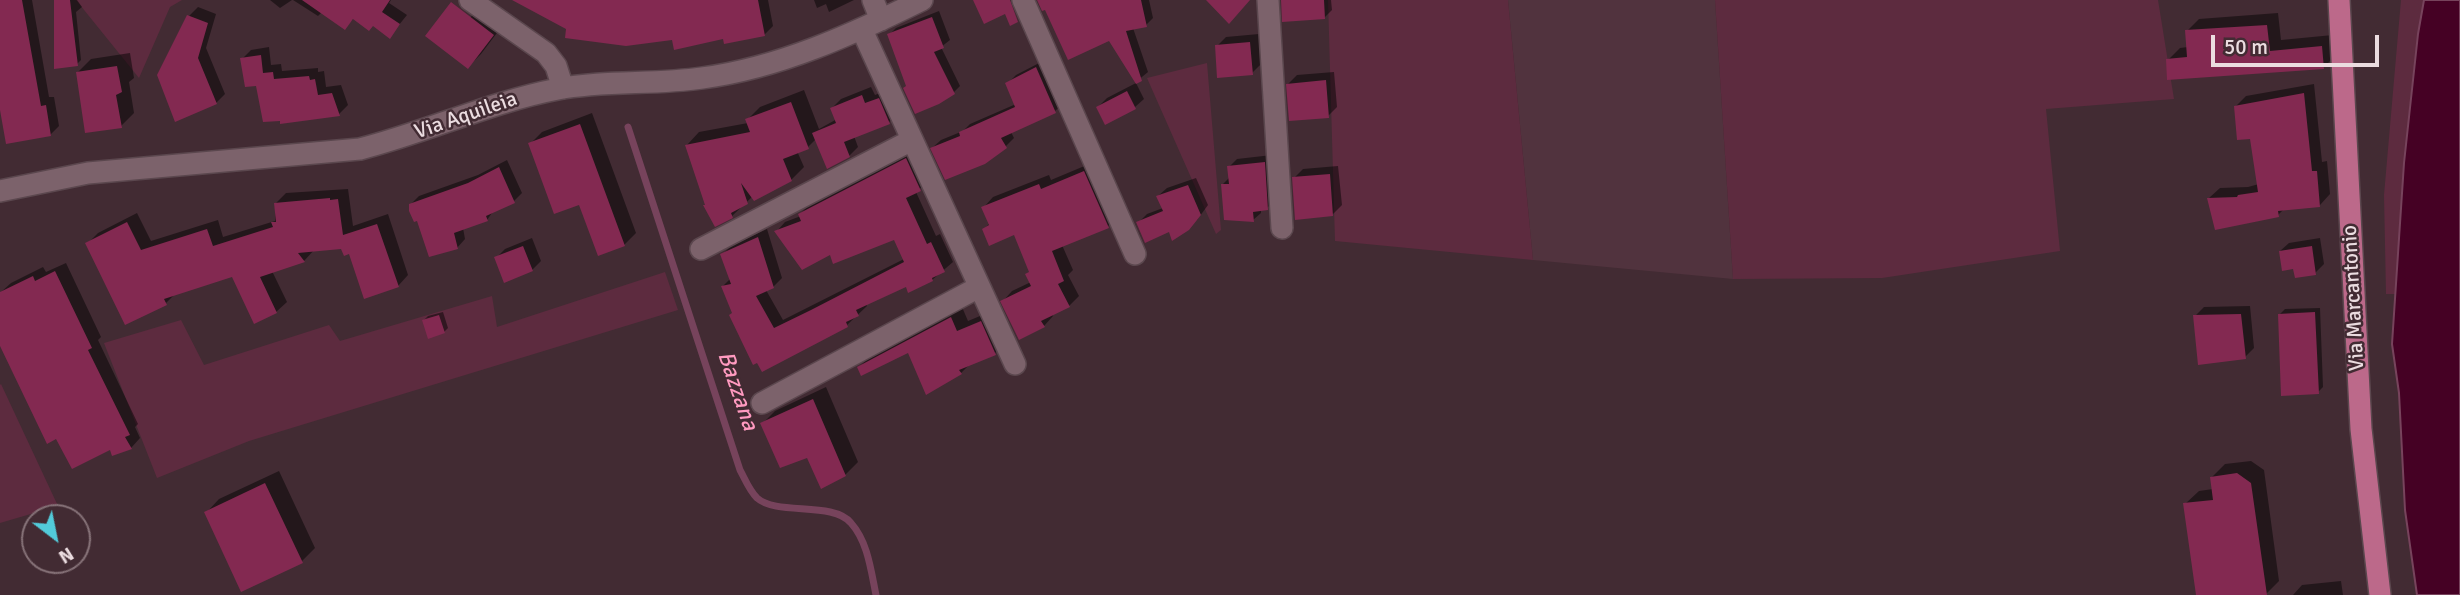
<!DOCTYPE html>
<style>
body{margin:0}
#map{position:relative;width:2460px;height:595px;overflow:hidden;background:#422b33;font-family:Signika,sans-serif}
canvas{display:block}
.north{position:absolute;left:21px;top:504px;width:70px;height:70px;box-sizing:border-box;background:#422b33;border:2px solid #867278;border-radius:50%;rotate:148deg;font-size:19px;font-weight:700;line-height:28px;text-align:center;color:#ebdce0}
.north::after{content:'';display:block;margin:auto;width:24px;height:32px;background:#52cbda;clip-path:polygon(50% 0,100% 100%,50% 72%,0 100%)}
.scale{position:absolute;left:2211px;top:35px;width:168px;height:32px;box-sizing:border-box;border:4px solid #ebdce0;border-top:0;padding-left:9px;font-size:21px;line-height:24px;white-space:nowrap;color:#ebdce0;-webkit-text-stroke:5px #422b33;paint-order:stroke}
</style>
<div id="map">
<canvas width="2460" height="595"></canvas>
<div class="north">N</div>
<div class="scale">50 m</div>
</div>
<script>
const c = document.querySelector('canvas').getContext('2d');
c.lineJoin = 'round';
function fill(path, color) { c.fillStyle = color; c.fill(path, 'evenodd'); }
function stroke(path, color, width, dash) { c.strokeStyle = color; c.lineWidth = width; c.lineCap = dash ? 'butt' : 'round'; c.setLineDash(dash || []); c.stroke(path); }
function drawText(font, color, halo, rows, align = 'center') {
  c.font = font + ' Signika,sans-serif'; c.lineWidth = 5; c.setLineDash([]); c.textBaseline = 'middle'; c.strokeStyle = halo; c.fillStyle = color; for (const [text, x, y, turn = 0] of rows) {
    c.save(); c.translate(x, y); c.rotate((+turn || 0) * Math.PI / 180); c.textAlign = isNaN(turn) ? turn : align; if (halo) c.strokeText(text, 0, 0); c.fillText(text, 0, 0); c.restore();
  }
}
fill(new Path2D(`
 M1508 0H1715L1733 279 1533 260Z`), '#51333e');
fill(new Path2D(`
 M76 0H182L170 7 139 78Z
 M1328 0H1508L1533 260 1335 241Z
 M1715 0H2158L2174 99 2046 109 2060 251 1882 278 1733 279Z
 M2401 0H2424C2407 97 2402 196 2396 294H2386L2384 195Z
 M1207 63 1221 230 1216 234 1147 78Z
 M665 272 678 310 249 441 157 478 104 343 181 320 204 365 329 325 340 341 492 296 497 327Z
 M1 384 58 506 0 523V385Z`), '#5d2b3f');
const water = new Path2D(`
 M2424 0H2460V595H2417L2405 510 2399 393 2392 344 2404 163 2418 34Z`);
fill(water, '#450124');
stroke(water, '#77435c', 2);
fill(new Path2D(`
 M0 0H32L49 97H54L59 126 50 135 0 100Z
 M56 0H77L82 7 76 12 81 60 77 64Z
 M270 0H292L280 8Z
 M293 0H391L389 3 407 15 390 36 373 24 354 18 345 28 322 12 318 16Z
 M526 0H768L773 26 764 35 673 39 568 28Z
 M814 0H854L829 12 826 4 817 8Z
 M1113 0H1149L1153 18 1146 25 1133 28 1148 72 1137 81Z
 M1282 0H1331L1332 10 1324 18Z
 M483 3 506 21 481 54 468 67 444 48Z
 M198 7 216 14 206 48 225 94 216 103 176 119 189 16Z
 M939 11 950 40 941 47 960 86 953 93 908 85 889 35 896 28Z
 M2278 13 2281 40 2333 35 2335 56 2323 68 2168 60 2180 48 2188 47 2187 31 2199 19Z
 M1259 34 1261 64 1252 73 1217 46 1226 37Z
 M269 47 271 65 281 64 282 71 318 68V72L324 71 326 87 341 85 348 105 339 114 258 84 242 59 251 50Z
 M130 53 134 78 129 82 134 113 121 126 77 73 91 59Z
 M1045 60 1064 103 1055 111 1011 132 1014 138 1006 146 932 148 941 140 963 131 970 124 1016 104 1007 84 1016 75Z
 M1334 72 1337 107 1328 116 1288 84 1297 75Z
 M1136 83 1144 99 1135 107H1098L1107 98Z
 M2314 84 2322 162 2327 161 2330 194 2320 205 2285 208 2278 215 2209 198 2220 188 2248 187 2259 184 2252 137 2235 107 2246 96Z
 M871 87 875 95 888 90 898 113 889 122 854 136 858 147 849 156 816 139 808 147 797 151 804 167 791 180 753 196 732 216 687 145 699 132 748 123 747 120 760 107 804 90 819 129 837 119 832 108 841 99Z
 M592 113 636 233 624 245 580 202 530 144 542 132Z
 M916 151 929 181 916 192 936 236 940 234 953 262 932 280 906 285 866 304 867 306 847 325 762 369 723 286 731 278 722 255 731 246 767 229 782 278 773 287 766 290 783 320 904 259 895 238 831 252 777 231 785 222 801 216 800 214 809 205Z
 M1272 155 1275 200 1267 208 1261 209V213L1253 220 1222 185 1230 177 1229 167 1237 159Z
 M507 160 522 193 514 201 494 210 487 220 463 228 465 239 457 248 411 204 419 196 478 175Z
 M1094 162 1118 217 1108 226 1062 245 1073 270 1068 275 1079 296 1069 306 1052 314 1053 316 1044 326 1003 301 1012 291 1031 282 1030 271 1015 233 984 229 990 223 984 207 993 197 1049 175 1051 180Z
 M1338 166 1342 205 1333 214 1294 178 1303 169Z
 M1196 178 1208 205 1197 220 1170 230 1138 223 1147 214 1163 208 1158 196 1167 188Z
 M348 189 353 226 388 214 408 275 398 286 342 247 315 249 304 261 272 271 287 302 276 312 233 275 176 293 166 303 88 243 98 233 137 213 151 241 218 220 223 237 275 221 276 203 286 193Z
 M532 238 541 261 532 270 496 258 505 249Z
 M2320 238 2324 264 2315 273 2295 267 2280 251 2289 243Z
 M66 263 101 337 98 340 138 424 135 427 140 438 131 448 110 447 0 343V293L11 283 43 267 46 272Z
 M2250 306 2254 348 2245 357 2195 316 2204 307Z
 M962 307 968 321 992 311 1006 342 995 353 970 364 961 373 909 351 859 367 871 356Z
 M2320 308 2323 387 2318 392 2280 314 2285 309Z
 M443 312 448 328 444 332 424 320 428 316Z
 M826 387 858 462 845 475 808 456 762 424 775 411Z
 M2251 461 2264 470 2279 581 2266 594 2197 595 2185 504 2199 491 2213 489 2211 478 2225 464Z
 M279 471 315 548 302 561 206 513 219 499Z
 M2341 581 2343 595H2293L2302 585Z`), '#0007');
stroke(new Path2D(`
 M628 127 740 470C745 479 749 490 757 498 777 516 833 501 851 523 868 542 871 571 876 595`), '#77435c', 7);
fill(new Path2D(`
 M0 0H22L41 106 46 105 51 136 6 144 0 110Z
 M54 0H70L78 66 54 69Z
 M302 0H390L382 12 400 24 390 39 373 26 369 31 353 19 345 30Z
 M512 0H758L765 36 724 44 723 39 674 50 672 40 626 46 565 38 566 29Z
 M973 0H1010L1018 22 1010 26 1005 14 984 24Z
 M1037 0H1141L1147 27 1126 31 1142 81 1136 84 1109 41 1068 60 1045 10 1042 11Z
 M1206 0H1250L1229 24Z
 M1281 0H1324L1325 19 1282 22Z
 M451 2 494 35 468 69 425 36Z
 M187 15 208 23 198 58 217 104 175 122 157 75Z
 M932 17 944 48 934 52 955 94 939 104 915 114 903 88 906 86 887 34Z
 M2267 25 2270 51 2322 46 2324 69 2167 80 2166 59 2187 57 2185 30Z
 M1250 42 1253 75 1217 78 1215 45Z
 M261 55 263 73 273 72 274 79 309 76 310 80 315 79 318 95 332 93 340 116 280 124V121L263 122 256 86 245 87 240 58Z
 M117 66 122 92 116 95 122 128 85 133 76 72Z
 M1036 67 1056 113 1001 138 1007 148 985 164 945 180 930 148 960 136 959 132 1015 107 1005 83Z
 M1326 80 1329 118 1289 121 1286 84Z
 M1127 91 1136 109 1105 125 1096 107Z
 M2304 93 2312 171H2317L2320 207 2278 211 2279 217 2215 230 2207 198 2237 197 2238 195 2258 192 2250 139 2237 140 2234 106Z
 M862 95 865 103 879 98 890 124 844 142 850 157 827 169 812 133 836 123 830 108Z
 M791 102 809 149 783 159 792 181 754 201 741 183 748 204 731 213 733 218 715 227 703 205H705L685 145 750 132 745 119Z
 M580 124 625 246 598 256 579 205 554 214 528 143Z
 M906 158 921 191 906 198 927 244 931 242 945 272 932 278 933 281 908 293 906 287 856 310 859 316 846 322 848 327 762 372 757 363 753 365 729 315 732 313 721 286 731 284 720 254 758 237 774 288 756 296 774 328 811 310 904 262 894 240 833 264 830 255 802 270 774 231 801 221 798 214Z
 M1265 162 1268 210 1253 212 1254 222 1224 220 1221 184H1229L1227 166Z
 M499 167 515 203 486 216 488 221 454 233 458 249 429 257 417 221 414 222 409 211V204L468 183Z
 M1084 171 1109 228 1052 251 1064 281 1058 284 1070 307 1041 321 1045 327 1019 340 1000 301 1031 286 1025 274 1029 272 1014 235 989 246 982 229 989 225 981 207 1039 184 1041 189Z
 M1330 174 1333 216 1295 220 1292 177Z
 M1188 185 1201 215 1189 230 1172 241 1169 232 1145 243 1136 222 1163 211 1156 196Z
 M330 198V200L338 199 343 235 377 224 399 287 364 299 349 254 344 256 341 249 298 253 305 262 260 277 277 313 254 324 232 277 164 299 167 305 125 325 85 243 127 222 141 250 207 229 213 246 273 227 271 222H276L274 203Z
 M523 246 533 271 504 283 494 257Z
 M2312 246 2316 275 2295 278 2293 269 2282 271 2279 251Z
 M55 271 92 348 88 350 130 435 125 437 132 449 112 456 110 450 72 469 56 439 47 444 0 346V292L33 276 35 281Z
 M2315 312 2319 394 2281 396 2278 314Z
 M2241 314 2246 359 2198 365 2193 315Z
 M439 315 445 333 428 339 422 320Z
 M951 317 957 331 981 321 996 355 959 370 962 374 926 395 908 353 861 376 857 367Z
 M813 399 846 476 821 489 807 458 780 468 760 423Z
 M2237 473 2251 483 2267 595H2196L2183 503 2213 500 2210 477Z
 M265 483 303 563 241 592 204 512Z`), '#832951');
const minor = new Path2D(`
 M470 0 546 53 556 66 563 88
 M873 0 881 20
 M1023 0 1135 254
 M1268 0 1282 228
 M862 30 1015 364
 M0 191 88 173 360 149C427 132 490 102 558 89 605 80 655 85 702 78 779 68 853 34 922 0
 M701 249 912 140
 M762 403 979 287`);
const major = new Path2D(`
 M2339 0 2361 429 2380 595`);
stroke(minor, '#5b474e', 24);
stroke(major, '#5b474e', 24);
stroke(minor, '#7c626b', 21);
stroke(major, '#bc698a', 21);
drawText('21px', '#ebdce0', '#422b33', [
 ["Via Aquileia",466,116,-19],
 ["Via Marcantonio",2354,298,-93]
]);
drawText('italic 23px', '#ff9ac0', '#422b33', [
 ["Bazzana",737,391,71]
]);
</script>
